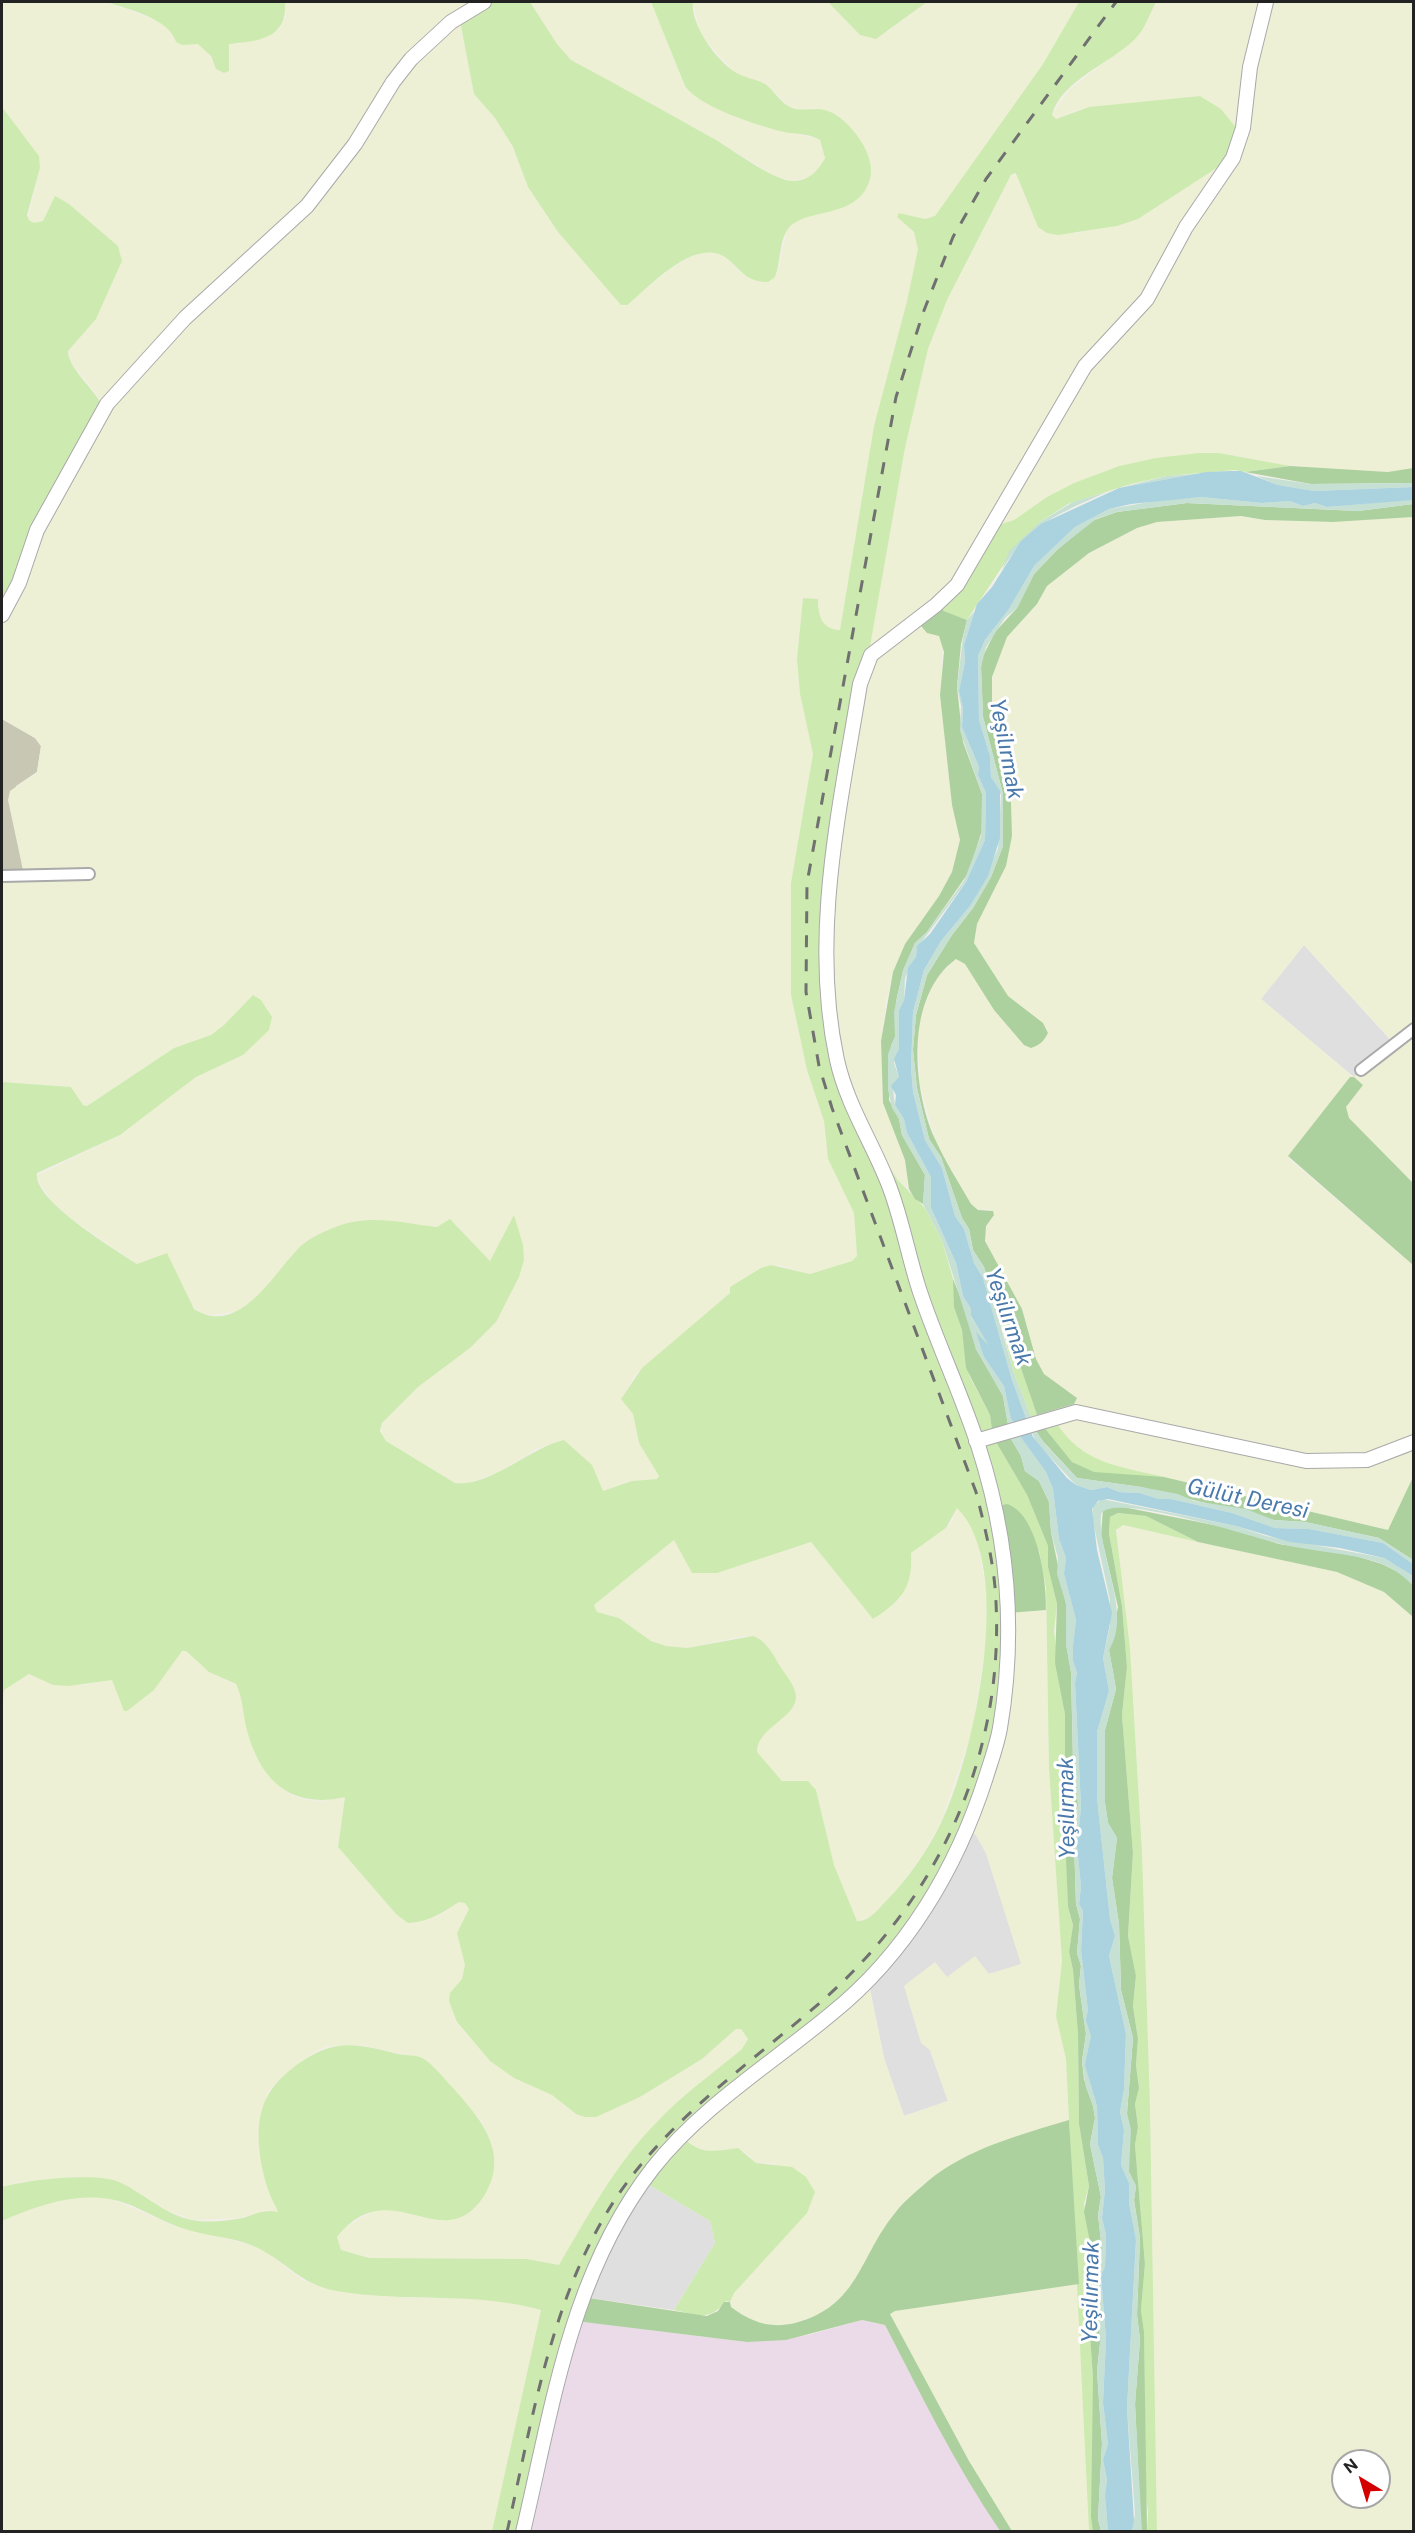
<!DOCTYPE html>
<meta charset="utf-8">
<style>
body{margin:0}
#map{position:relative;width:1415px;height:2533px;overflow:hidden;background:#f2efe9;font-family:"Public Sans",sans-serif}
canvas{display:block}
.frame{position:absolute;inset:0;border:3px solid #222;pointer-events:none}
.north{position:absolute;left:1331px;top:2449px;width:60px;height:60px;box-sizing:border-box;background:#fff;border:2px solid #a7a7a7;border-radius:50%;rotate:322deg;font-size:16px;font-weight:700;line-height:24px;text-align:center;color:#222}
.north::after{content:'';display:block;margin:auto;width:21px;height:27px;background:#d40000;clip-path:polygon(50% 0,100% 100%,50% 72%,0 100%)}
</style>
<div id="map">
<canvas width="1415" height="2533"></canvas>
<div class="frame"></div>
<div class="north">N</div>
</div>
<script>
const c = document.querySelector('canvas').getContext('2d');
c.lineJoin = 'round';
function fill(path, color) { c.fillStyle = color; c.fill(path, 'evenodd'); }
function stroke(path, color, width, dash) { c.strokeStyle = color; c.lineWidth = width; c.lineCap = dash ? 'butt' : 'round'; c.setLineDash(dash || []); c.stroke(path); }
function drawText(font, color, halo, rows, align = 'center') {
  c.font = font + ' "Public Sans",sans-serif'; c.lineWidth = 6; c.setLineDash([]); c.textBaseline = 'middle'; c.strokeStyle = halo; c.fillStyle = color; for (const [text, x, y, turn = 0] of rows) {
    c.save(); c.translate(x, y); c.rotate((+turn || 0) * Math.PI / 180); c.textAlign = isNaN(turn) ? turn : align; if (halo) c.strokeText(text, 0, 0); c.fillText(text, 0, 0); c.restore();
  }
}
fill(new Path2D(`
 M1304 945 1394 1044 1354 1077 1261 999Z
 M969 1830 976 1835 986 1853 1022 1964 989 1974 930 2050 948 2101 904 2116 884 2058 868 1980Z
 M644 2182 710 2221 715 2243 674 2310 582 2297Z`), '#e0dfdf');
fill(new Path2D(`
 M862 2320 885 2325 908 2370 1000 2531 523 2532 575 2321 747 2342 808 2335Z`), '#ebdbe8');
fill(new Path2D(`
 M2 719 35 738 41 746 37 772 16 786 24 875 2 876Z`), '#c7c7b4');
fill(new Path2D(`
 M2 2H107L161 22 174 35 175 41 198 44 206 49 213 63 227 51 229 44H238L279 30 286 15 285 2H484L459 17 474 94 495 118 513 147 528 187 558 232 624 306 673 267 687 258 706 252 723 255 740 272 772 279 779 267 787 230 865 149 836 115 815 108 800 110 790 107 772 90 734 72 700 34 693 2H828L854 29 887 32 927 2H1079L1043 64 935 216 925 219 899 213 898 217 909 226 917 238 918 249 907 301 874 426 840 630 827 627 822 621 818 614V599L803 598 797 659 800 694 813 754 791 883V995L807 1070 824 1121 828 1159 854 1213 857 1256 852 1261 810 1274 779 1265 761 1268 730 1288V1293L635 1375 621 1399 633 1413 637 1437 659 1476 657 1479 632 1481 603 1491 564 1440 536 1449 499 1472 465 1484 455 1483 386 1441 382 1435V1423L418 1387 470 1348 496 1322 517 1229 514 1216 490 1261 487 1260 456 1224 437 1227 414 1225 296 1250 262 1292 249 1303 235 1312 211 1315 201 1313 189 1303 167 1254 137 1264 73 1220 50 1199 36 1176 120 1135 196 1077 243 1055 269 1010 253 995 224 1025 211 1035 174 1048 87 1106H83L71 1087 2 1082V876L24 875 8 800 10 791 37 772 41 746 35 738 2 719V615L29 551 104 409 100 399 70 361 68 351 96 319 122 261 118 246 69 204 55 197 43 221 34 223 28 218 40 168 38 155 2 107Z
 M530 2H651L685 86 799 135 817 138 824 146 825 158 818 170 808 178 793 181 777 177 697 129 571 60 557 44Z
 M1156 2H1413V468L1389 472 1351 471 1290 466 1219 453 1156 458 1119 466 1074 483 1047 497 1014 520 992 527 932 633 939 636 943 644 940 695 952 805 960 840 952 872 939 896 905 944 893 972 886 1001 881 1041 883 1103 905 1160 909 1189 897 1179 885 1160 838 1063 827 930 866 664 905 448 928 349 947 300 1012 174 1017 176 1038 227 1076 233 1117 226 1138 219 1223 162 1221 109 1200 96 1078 110 1055 119 1051 115 1069 90 1139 35Z
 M1241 516 1265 520 1333 522 1413 517V1183L1349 1118 1346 1112V1107L1363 1085 1354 1077 1394 1043 1304 945 1261 999 1352 1076 1289 1159 1413 1265V1477L1389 1530 1112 1465 1091 1458 1075 1447 1062 1432 1051 1410 1074 1404 1073 1394 1056 1385 1044 1374 1036 1359 1022 1309 985 1241 986 1226 994 1215 989 1209 978 1210 971 1204 936 1142 920 1085 918 1035 923 1011 934 981 956 959 965 964 994 1010 1024 1045 1030 1013 1008 996 974 943 977 924 996 887 1011 803 992 716 990 694 996 660 1007 637 1037 604 1047 586 1058 575 1089 553 1137 528 1157 522Z
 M957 1507 971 1523 978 1540 985 1585 987 1634 973 1728 941 1822 920 1858 896 1891 870 1917 857 1921 834 1865 816 1790 808 1781H782L757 1752V1743L761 1736 795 1702 796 1695 793 1685 760 1638 743 1636 687 1648 666 1646 651 1641 619 1618 597 1612 594 1605 674 1540 692 1573H717L811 1542 873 1619 900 1599 910 1576 911 1553 946 1528 952 1522Z
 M1123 1525 1337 1572 1384 1592 1413 1617V2531H1157L1150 2106 1142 1852 1130 1648 1116 1536 1119 1526ZM1343 2461H1379V2497H1343Z
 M1046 1610 1049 1769 1062 1961 1056 2016 1066 2059 1069 2120 994 2144 930 2180 895 2213 845 2295 818 2315 784 2326 760 2324 749 2320 731 2307 730 2302 776 2163H756L745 2152H701L682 2136 868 1980 884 2058 904 2116 948 2101 930 2050 921 2043 904 1986 935 1962 947 1977 975 1956 989 1974 1021 1964 986 1853 976 1835 969 1830 1008 1613Z
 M181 1651H186L209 1672 238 1686 255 1755 275 1781 289 1794 306 1800 321 1801 345 1796 338 1847 396 1914 436 1918 459 1902 465 1903 470 1909 457 1933 465 1965 462 1979 451 1993 456 2022 490 2061 552 2095 576 2114 640 2097 702 2059 736 2029H741L748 2040 745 2046 559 2265 527 2259 369 2258 341 2250 337 2237 344 2228 370 2213 381 2209H398L423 2218 493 2146 481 2120 435 2069 406 2055 362 2045 328 2046 314 2052 280 2079 268 2092 259 2126 265 2179 278 2212 266 2210 240 2218 193 2220 166 2210 133 2189 80 2177 20 2182 2 2187V1710L4 1690 29 1674 53 1685H85L109 1679 154 1690Z
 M107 2197 172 2225 254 2246 269 2254 302 2280 336 2291 412 2298H472L516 2303 541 2310 492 2531H2V2221L37 2206 75 2198Z
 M1079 2284 1089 2531H1012L969 2461 890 2314 895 2311Z`), '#eef0d5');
fill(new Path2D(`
 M107 2H285C288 39 258 41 229 44V71L224 73 216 69 211 56 198 44 182 45 176 42C169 18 129 10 107 2Z
 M484 2H530L557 44 571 60C620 86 668 113 716 140 734 151 775 181 793 181 809 181 818 171 825 158L820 140C811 134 795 134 784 132 759 126 699 107 685 86L651 2H693C690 24 716 60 735 72 744 78 756 79 765 84 775 91 780 103 792 108 804 112 816 106 828 111 850 119 877 156 870 179 858 221 806 206 788 229 779 241 781 262 775 277L768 282C748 282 742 272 729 260 697 233 651 286 627 305H621L558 232 528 187 513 147 495 118 474 94 459 16Z
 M828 2H927L876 39 860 35Z
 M1079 2H1156C1150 13 1145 29 1136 38 1113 62 1060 81 1052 115L1056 119 1089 107 1200 96 1221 109 1242 135 1223 162 1215 169 1138 219 1117 226 1058 235 1047 233 1038 227 1017 176 1015 173 1011 175 947 300 928 349 905 448 828 884 838 1063 885 1160 897 1179 925 1208 942 1240 953 1279 957 1315 962 1330 969 1375 990 1415 992 1430 979 1448 996 1442 1027 1495 1048 1546V1566L1057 1604 1054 1631 1065 1714V1755L1071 1803 1067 1822V1865L1068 1907 1073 1925 1069 1952 1073 1970 1078 2035 1079 2124 1089 2186 1084 2204 1093 2257 1088 2307 1093 2378V2531H1089L1066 2059 1056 2016 1062 1961 1049 1769 1046 1588 1039 1550 1004 1553 1006 1691 969 1830 889 1957 682 2136C700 2156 714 2151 738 2148L756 2163 792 2167 806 2177 815 2192 807 2213 734 2293 730 2302 726 2301C709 2322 698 2315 674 2310L715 2243 710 2221 644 2182 587 2281 523 2531H492L541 2310C474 2291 405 2303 337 2291 301 2285 288 2263 258 2248 238 2238 213 2237 192 2231 171 2226 153 2215 133 2206 90 2187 42 2203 2 2221V2187C27 2180 96 2172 119 2182 144 2193 165 2215 192 2220 208 2223 227 2221 243 2218 256 2214 264 2209 278 2212 276 2206 271 2199 269 2192 262 2174 257 2144 259 2125 262 2101 271 2086 289 2071 328 2039 351 2041 398 2054 407 2056 416 2054 424 2059 435 2066 444 2079 453 2088 480 2118 511 2153 484 2196 442 2260 391 2169 337 2237L341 2250 369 2258 527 2259 559 2265C588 2216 615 2165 655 2124 681 2096 713 2073 742 2049L748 2039 741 2029H736L702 2059 640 2097 596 2117H585L576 2114 552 2095 514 2078 490 2061 457 2022 449 2001 450 1993 462 1979 465 1965 457 1933 469 1909 465 1903 459 1902C442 1913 429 1922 408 1923L396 1914 338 1847 345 1797C293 1809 262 1783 248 1734 243 1718 243 1697 236 1684L209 1672 186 1651H182L154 1690 127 1711H124L112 1680 69 1686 53 1685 29 1674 4 1690 2 1710V1082L71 1087 83 1105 87 1106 174 1048 211 1035 224 1025 253 995 261 1000 272 1017 269 1030 243 1055 196 1077 120 1135 37 1173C32 1200 116 1250 137 1264L167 1253 194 1309C237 1337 271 1278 295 1252 305 1240 320 1233 333 1228 368 1213 401 1223 437 1227L450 1219 490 1261 514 1215 523 1245 524 1260 519 1277 496 1322 470 1348 418 1387 382 1423 380 1431 386 1441 455 1483C491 1487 529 1448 564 1440L592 1465 603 1491 632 1481 657 1479 659 1476 639 1443 633 1414 621 1399 642 1368 730 1293V1287L761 1268 771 1265 810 1274 852 1261 857 1256 854 1213 828 1159 824 1121 807 1070 791 995V883L813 754 800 694 797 659 803 598 818 599C818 615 821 629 840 630L874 426 907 301 918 249 914 232 897 217 899 213 925 219 935 216 1043 64ZM957 1508C1016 1566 974 1756 941 1823 927 1851 908 1879 886 1901 878 1909 869 1922 857 1921L834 1865 816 1790 808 1781H782L757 1752C757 1727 797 1718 796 1696 795 1684 784 1673 778 1663 772 1652 765 1640 753 1636L687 1648 666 1646 651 1641 619 1618 597 1612 594 1605 674 1540 692 1573H717L811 1542 873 1619C901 1601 913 1588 911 1553L946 1528Z
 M2 107 39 156 40 168 27 215 29 220 34 223 43 221 55 196 69 204 118 246 122 261 96 319 68 351C68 369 97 391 104 409L2 615Z
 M1199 453H1219L1290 466 1245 472 1235 470 1167 476 1131 484 1068 504 1040 522 1004 564 967 620 944 611 936 605 992 527 1014 520 1047 497 1074 483 1119 466 1156 458Z
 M998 1312 1004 1319 1037 1415 1031 1417 1013 1370Z
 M1056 1422C1082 1464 1119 1466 1164 1477 1137 1477 1094 1480 1072 1462 1061 1452 1052 1438 1043 1426Z
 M1118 1513 1146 1516 1198 1542 1123 1525 1116 1530 1130 1648 1142 1852 1150 2106 1157 2532 1147 2531 1148 2513 1145 2488 1144 2331 1141 2310 1145 2264 1135 2145 1138 2127 1135 2104 1139 2088 1136 2065 1138 2039 1133 2006 1136 1977 1128 1936 1133 1853 1122 1715 1127 1667 1122 1606 1109 1533 1110 1517Z`), '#cdebb0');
fill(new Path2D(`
 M1290 466 1388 472 1413 468V483L1311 484 1245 472Z
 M1187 503 1358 511 1413 504V517L1333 522 1265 520 1241 516 1157 522 1137 528 1089 553 1047 586 1037 604 1007 637 992 677V716L1011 803 1012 836 1006 866 977 924 974 943 1008 996 1043 1023 1048 1033C1044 1041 1040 1045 1031 1048L1024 1045 994 1010 965 964 956 959C905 996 912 1088 935 1139 945 1161 959 1183 971 1204L978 1210 993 1211 994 1215 986 1226 985 1241 1022 1309 1036 1359 1044 1374 1077 1398 1074 1404 1037 1415 1004 1319 998 1312 984 1267 973 1250 969 1229 962 1218 941 1157 929 1139 917 1088 913 1050 916 1015 927 975 952 935 973 908 991 877 1003 846V794L983 717 981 667 983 656 995 632 1017 608 1034 574 1057 550 1089 522 1117 512Z
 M936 605 944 611 967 620 961 644 957 687 963 742 982 794 983 827 969 872 927 932 915 943 903 971 896 1002 895 1037 891 1046 889 1100 899 1119 902 1135 925 1175 923 1204 915 1199 909 1189 905 1160 883 1103 881 1041 893 972 905 944 939 896 952 872 960 840 952 805 940 695 944 652 939 636 927 633 916 620Z
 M1350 1077H1354L1363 1085 1346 1107 1349 1118 1413 1183V1265L1288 1156Z
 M953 1279 965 1308 976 1349 1003 1396 1008 1425 992 1430 990 1415 966 1368 962 1330 954 1307Z
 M1043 1426 1072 1462 1094 1472 1164 1477 1388 1530 1413 1477V1560L1379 1538 1305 1522 1274 1520 1141 1487 1077 1478 1039 1437 1035 1429Z
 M1010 1437 1021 1456 1025 1471 1039 1481 1049 1502 1051 1532 1066 1604V1644L1071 1672 1073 1761 1078 1805 1074 1841 1076 1904 1080 1919 1077 1953 1081 1966 1079 1985 1086 2034 1082 2061 1084 2079 1093 2106 1095 2118 1090 2144 1101 2197 1098 2215 1102 2250 1098 2281 1100 2343 1097 2371 1102 2444 1098 2519 1101 2531H1093L1091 2517 1093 2378 1088 2307 1093 2257 1084 2212 1089 2186 1079 2124 1078 2035 1073 1970 1069 1952 1073 1925 1068 1907 1065 1834 1071 1803 1065 1755V1714L1055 1663 1057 1604 1048 1567V1546L1027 1495 996 1442Z
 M1007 1504C1038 1514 1047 1582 1046 1610L1008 1613 994 1507Z
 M1118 1506 1229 1528 1279 1544 1356 1556 1382 1564 1400 1573 1414 1586 1413 1617 1384 1592 1337 1572 1198 1542 1146 1516 1118 1513 1110 1517 1109 1533 1122 1606 1127 1667 1122 1715 1133 1853 1128 1936 1136 1976 1133 2006 1138 2039 1136 2065 1139 2088 1135 2104 1138 2127 1135 2145 1145 2264 1141 2310 1144 2331 1147 2532 1142 2531 1141 2528 1135 2404 1140 2340 1137 2315 1140 2238 1134 2200 1136 2186 1129 2172 1127 2113 1133 2038 1121 1990 1119 1924 1112 1878 1117 1838 1108 1823 1105 1803V1730L1116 1689 1109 1650 1118 1607 1101 1535 1103 1510Z
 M1069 2120 1079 2284 895 2311 890 2314 969 2461 1012 2531H1000C956 2466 921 2395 885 2325L862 2320 786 2340 747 2342 575 2321 582 2297 707 2316 718 2311 724 2302H730L731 2307C751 2322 770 2329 795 2323 859 2306 859 2257 895 2213 904 2201 917 2191 928 2181 968 2148 1020 2135 1069 2120Z`), '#add19e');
fill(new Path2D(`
 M1196 474 1119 488 1167 476Z
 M1256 476 1311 484 1413 483V487L1314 491 1278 485Z
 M1107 492C1060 513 1029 524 1002 570L1009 551 1040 522 1073 502Z
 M1201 497 1262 503 1290 501 1303 506 1315 503 1327 507 1405 500H1413V504L1358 511 1187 503 1117 512 1096 519 1057 550 1034 574 1017 608 1005 618 986 647 981 667 983 716 1003 794V846L991 877 973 908 952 935 927 975 916 1015 913 1050 917 1088 929 1139 941 1157 962 1218 969 1229 973 1250 984 1267 1013 1370 1031 1417 1026 1418 1012 1380 983 1278 974 1263 964 1229 955 1216 942 1168 925 1140 913 1092 911 1068 913 1012 924 970 941 941 970 906 998 849 1001 795 991 777 990 756 979 720 978 656 985 640 1009 609 1034 566 1075 527 1109 509 1161 500Z
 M975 611 964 645 965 662 959 691 963 709 962 727 979 767 978 775 986 793 985 840 966 882 917 948 916 957 905 978 904 1000 899 1010V1049L894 1063 899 1077 893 1090 895 1105 904 1119 907 1133 931 1177V1208L956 1263 963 1296 971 1309V1317L992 1350 979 1336 984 1357 1004 1386 1013 1423 1008 1425 1003 1396 976 1349 942 1240 923 1204 925 1175 902 1135 899 1119 892 1108 888 1090V1054L895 1037 894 1012 903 970 915 943 927 932 964 881 981 836 982 794 960 731 961 706 957 687 963 637 967 620Z
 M1035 1429 1045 1444 1077 1478 1141 1487 1178 1494 1194 1501 1246 1509 1274 1520 1305 1522 1379 1538 1413 1560V1564L1383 1543 1309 1529 1275 1528 1232 1513 1171 1499H1157L1140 1493 1119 1492 1107 1487 1091 1490 1076 1485 1036 1442 1031 1430Z
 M1019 1435 1046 1472 1053 1489 1059 1539 1066 1558 1064 1574 1076 1620 1073 1645V1661L1077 1673 1075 1683 1081 1807 1077 1846 1081 1887 1079 1904 1083 1911 1081 1950 1091 2036 1087 2070 1097 2106 1098 2145 1103 2158 1105 2190 1102 2218 1106 2235 1105 2266 1101 2276 1106 2339 1103 2403 1108 2444 1103 2460 1107 2480 1105 2496 1108 2531H1101L1098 2519 1102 2444 1097 2371 1100 2343 1098 2281 1102 2250 1098 2215 1101 2197 1090 2144 1095 2118 1093 2106 1086 2088 1082 2061 1086 2034 1079 1985 1081 1966 1077 1953 1080 1919 1076 1904 1074 1841 1078 1805 1073 1761 1071 1672 1066 1644V1604L1057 1574 1058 1558 1051 1532 1049 1502 1039 1481 1025 1471 1021 1456 1010 1437Z
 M1102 1499 1236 1526 1266 1536 1384 1558 1413 1576V1586C1405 1576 1392 1568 1380 1563 1347 1552 1314 1552 1281 1544 1255 1538 1113 1491 1101 1514 1097 1555 1133 1614 1109 1650L1116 1689 1105 1730V1803L1108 1823 1117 1838 1112 1878 1119 1924 1121 1990 1133 2038 1127 2113 1131 2129 1129 2172 1136 2186 1134 2201 1140 2238 1137 2315 1140 2340 1135 2404 1142 2532 1132 2531 1135 2514 1127 2408 1136 2241 1129 2203V2183L1121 2165 1124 2130 1120 2112 1124 2089 1126 2034 1109 1956 1115 1936 1110 1919 1097 1798V1732L1109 1691 1103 1658 1110 1625V1600L1092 1517 1093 1506Z`), '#c6e0d4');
fill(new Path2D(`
 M1230 471H1241L1278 485 1314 491 1413 487V500L1327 507 1315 503 1303 506 1290 501 1262 503 1201 497 1131 504 1109 509 1075 527 1034 566 1009 609 985 640 978 656 979 720 990 756 991 777 1000 791V838L988 876 970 906 941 941 924 970 913 1012 911 1068 913 1092 925 1140 942 1168 955 1216 964 1229 974 1263 983 1278 1012 1380 1033 1437 1067 1478 1076 1485 1091 1490 1107 1487 1119 1492 1140 1493 1158 1499H1171L1232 1513 1275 1528 1309 1529 1383 1543 1413 1564V1576L1384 1558 1340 1548 1290 1542 1236 1526 1108 1499 1098 1501 1092 1509 1097 1550 1112 1613 1103 1658 1109 1691 1097 1732V1798L1110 1919 1115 1936 1109 1956 1126 2034 1124 2089 1120 2112 1124 2130 1121 2165 1129 2183V2203L1136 2240 1127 2408 1134 2521 1132 2531H1108L1105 2496 1107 2480 1103 2460 1108 2444 1103 2403 1106 2339 1101 2276 1105 2266 1106 2235 1102 2218 1105 2190 1103 2158 1098 2145 1097 2106 1085 2065 1091 2036 1086 2020 1088 2011 1081 1950 1083 1911 1079 1904 1081 1887 1077 1846 1081 1807 1075 1683 1077 1673 1073 1661V1645L1076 1620 1064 1574 1066 1558 1059 1539 1053 1489 1046 1472 1019 1435 1011 1418 1004 1386 984 1357 976 1332 989 1346 971 1316V1309L963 1296 956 1263 931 1208V1177L907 1133 904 1119 895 1105 896 1095 891 1086 899 1077 894 1059 899 1049V1010L904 1000 908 968 916 957 917 946 930 934 966 882 985 840 986 793 978 775 979 767 962 727 963 709 959 691 965 662 964 645 977 604 992 587 1021 541 1041 524 1119 488 1206 472Z`), '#aad3df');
const minor = new Path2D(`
 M2 876 89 874
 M1361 1070 1414 1029`);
const tertiary = new Path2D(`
 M2 615 19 583 37 530 107 404 185 318 307 206 355 144 393 82 411 59 451 22 484 2
 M976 1441 1076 1412 1306 1461 1367 1460 1414 1442
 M523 2532C553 2405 571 2273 653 2168 702 2106 771 2064 831 2014 906 1954 957 1868 986 1777 991 1761 997 1745 1000 1728 1016 1633 1008 1537 978 1445 961 1393 937 1343 920 1292 908 1256 902 1218 888 1183 872 1142 847 1105 837 1060 810 935 840 808 860 684L871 655 936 605 957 585 1085 366 1147 299 1186 227 1233 158 1243 128 1250 67 1266 2`);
stroke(minor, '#a9a9a9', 14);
stroke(tertiary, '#a9a9a9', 16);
stroke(minor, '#fff', 10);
stroke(tertiary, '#fff', 14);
stroke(new Path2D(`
 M507 2532C533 2417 551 2295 618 2195 673 2115 751 2063 823 2000 942 1895 1008 1747 995 1587 992 1555 984 1524 976 1492L832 1108 819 1066 806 992 807 883 896 397 923 313 953 237 986 179 1116 2`), '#707070', 3, [12, 12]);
drawText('italic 22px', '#4a7aab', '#fff', [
 ["Yeşilırmak",1006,749,79],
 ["Yeşilırmak",1008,1317,71],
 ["Gülüt Deresi",1248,1499,12],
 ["Yeşilırmak",1067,1808,-91],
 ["Yeşilırmak",1091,2292,-89]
]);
</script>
